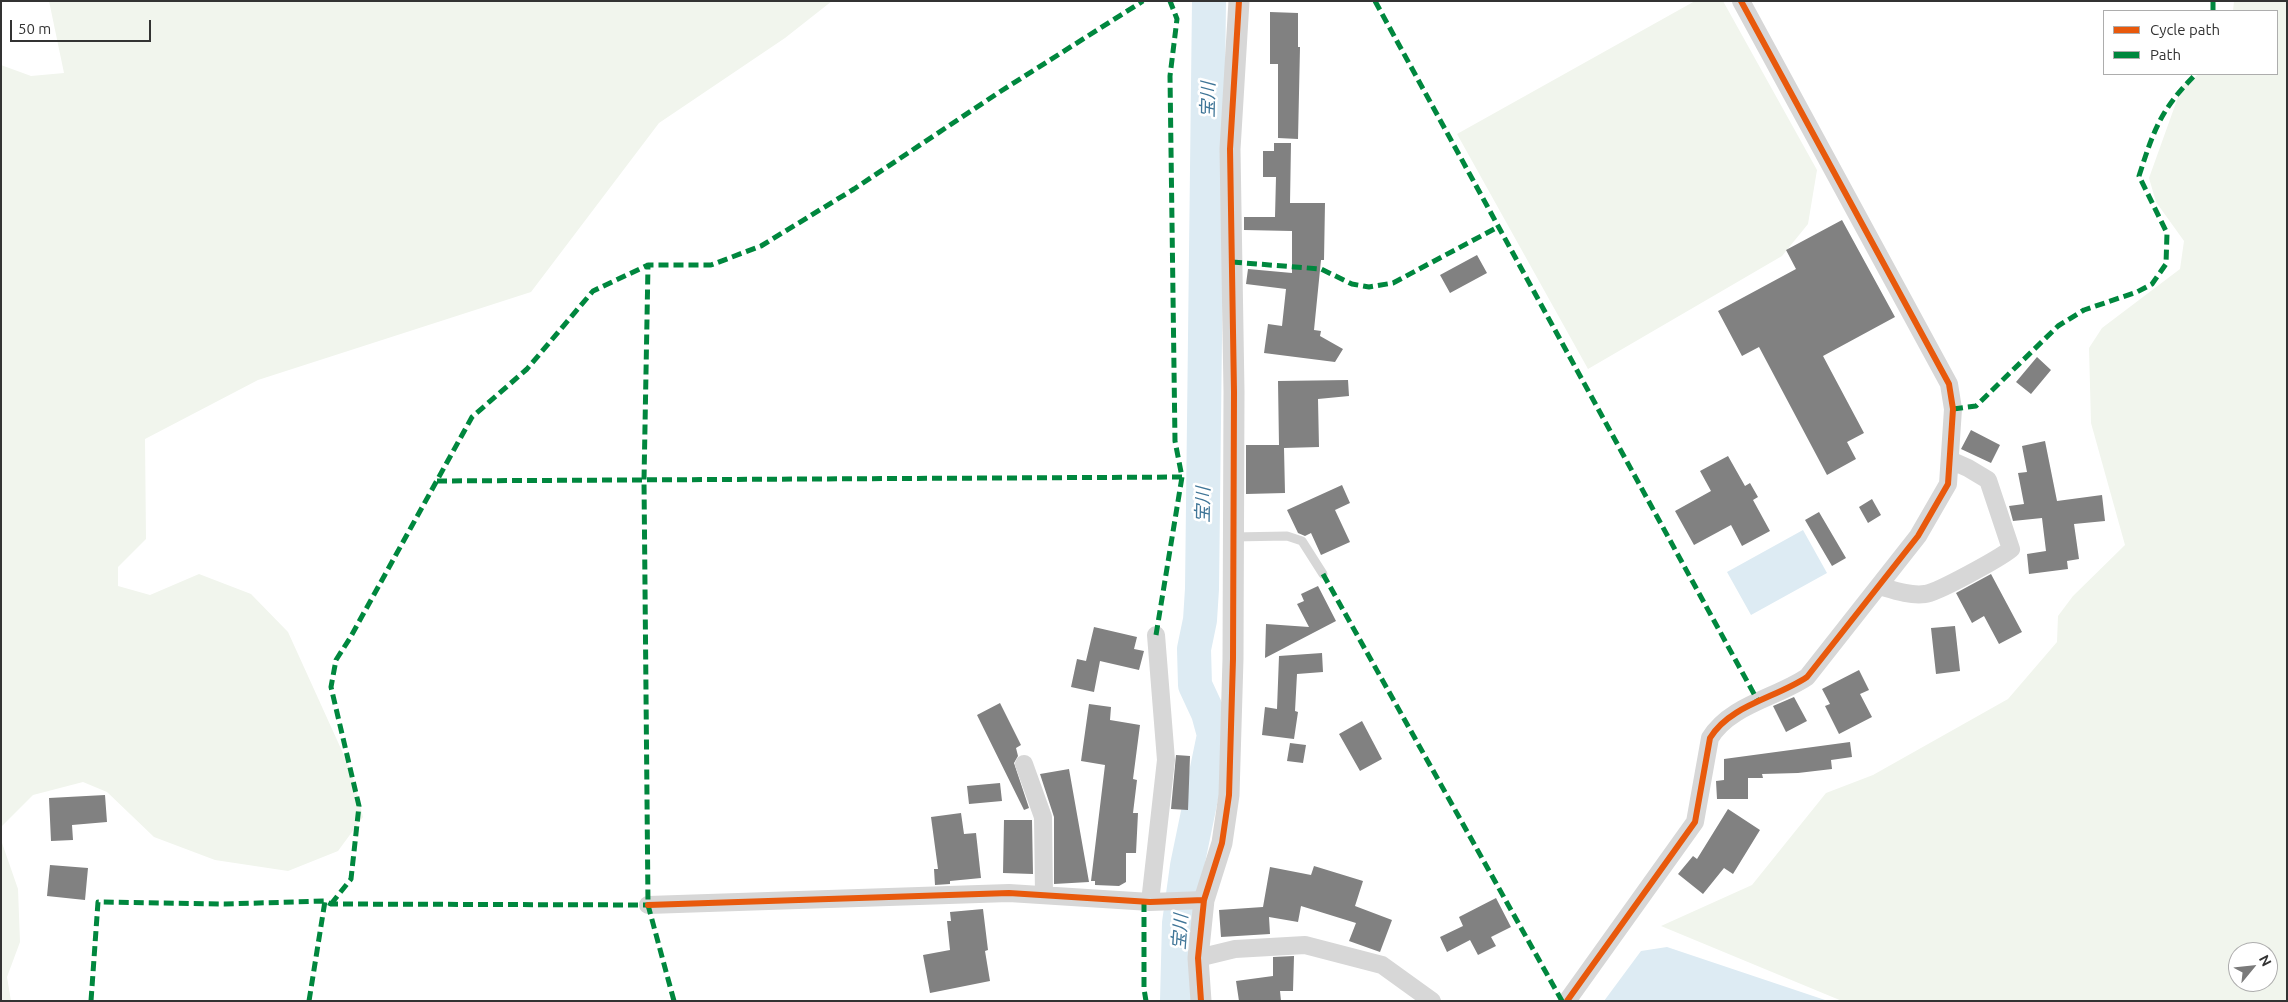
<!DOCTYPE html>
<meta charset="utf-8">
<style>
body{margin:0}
#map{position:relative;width:2288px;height:1002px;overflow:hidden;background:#fff;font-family:Ubuntu,sans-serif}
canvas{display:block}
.frame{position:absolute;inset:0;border:2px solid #333;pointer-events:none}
.legend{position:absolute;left:2103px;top:10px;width:175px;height:65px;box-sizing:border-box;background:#fff;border:1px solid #adadad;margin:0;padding:6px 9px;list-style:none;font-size:15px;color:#333}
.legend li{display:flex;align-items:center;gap:10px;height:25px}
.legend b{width:25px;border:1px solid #adadad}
.north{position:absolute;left:2228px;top:942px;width:50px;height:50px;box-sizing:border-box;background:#fff;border:1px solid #adadad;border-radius:50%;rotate:62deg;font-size:14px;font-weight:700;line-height:20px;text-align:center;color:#333}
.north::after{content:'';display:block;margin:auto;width:18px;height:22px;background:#7a7a7a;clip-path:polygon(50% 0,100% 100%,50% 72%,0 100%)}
.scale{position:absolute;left:10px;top:20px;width:141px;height:22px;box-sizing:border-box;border:2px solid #333;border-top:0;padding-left:6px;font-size:15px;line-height:18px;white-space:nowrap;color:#333;-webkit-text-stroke:4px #fff;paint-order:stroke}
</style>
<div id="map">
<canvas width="2288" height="1002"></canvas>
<div class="frame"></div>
<ul class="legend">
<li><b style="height:6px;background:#e8590c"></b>Cycle path</li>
<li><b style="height:6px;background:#00873e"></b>Path</li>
</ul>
<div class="north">N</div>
<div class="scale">50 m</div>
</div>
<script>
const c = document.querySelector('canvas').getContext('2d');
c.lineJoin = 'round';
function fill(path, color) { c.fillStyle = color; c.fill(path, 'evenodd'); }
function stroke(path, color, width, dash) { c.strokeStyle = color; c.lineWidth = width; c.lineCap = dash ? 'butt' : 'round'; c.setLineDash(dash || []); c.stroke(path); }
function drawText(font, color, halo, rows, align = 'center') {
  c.font = font + ' Ubuntu,"Noto Sans JP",sans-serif'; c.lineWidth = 5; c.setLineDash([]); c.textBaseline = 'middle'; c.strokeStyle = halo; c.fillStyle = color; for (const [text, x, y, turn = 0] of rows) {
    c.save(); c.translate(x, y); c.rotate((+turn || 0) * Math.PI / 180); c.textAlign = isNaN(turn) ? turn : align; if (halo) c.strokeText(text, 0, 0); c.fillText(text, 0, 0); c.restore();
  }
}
fill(new Path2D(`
 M49 1H832L785 38 659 123 531 292 258 380 145 439 146 539 118 567V586L150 595 199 574 251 594 288 632 352 773 363 817 338 851 288 871 215 860 154 837 107 792 83 782 33 795 1 827V65L31 76 64 73Z
 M1695 1H1723L1817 170 1808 224 1782 256 1588 369 1457 134Z
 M2234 1H2287V1001H1842L1661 926 1752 885 1826 793 1873 775 2008 699 2057 642 2058 616 2073 596 2125 545 2091 423 2089 348 2102 328 2180 269 2184 241 2156 202 2149 178 2182 86 2199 74H2277V11H2233ZM2238 952H2268V982H2238Z
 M1 840 18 889 20 942 7 977 11 1001H1Z`), '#f1f5ed');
fill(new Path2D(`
 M1803 530 1827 573 1751 615 1727 572Z
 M1667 947 1828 1001H1604L1641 951Z`), '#ddebf3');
stroke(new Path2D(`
 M1177 1001 1179 923 1187 866 1214 735 1208 713 1195 685 1194 649 1200 620 1202 589 1209 1`), '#ddebf3', 34);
fill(new Path2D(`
 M1270 12 1298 13V47H1300L1298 139 1278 138V64H1270Z
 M1274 143H1291L1290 203H1325L1324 260H1321L1314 330 1321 331 1320 336 1343 349 1335 362 1264 353 1268 324 1282 326 1286 289 1246 284 1248 269 1292 273V231L1244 230V217H1275L1276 177H1263V151H1274Z
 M1842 220 1895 317 1823 356 1864 433 1847 442 1856 459 1827 475 1759 347 1742 356 1718 311 1796 269 1786 250Z
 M1477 255 1487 273 1450 293 1440 275Z
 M2037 357 2051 370 2031 394 2016 382Z
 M1348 380 1349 396 1318 399 1319 447 1284 448 1285 493 1246 494V445H1279L1278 381Z
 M1971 430 2000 445 1991 463 1961 449Z
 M2045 441 2057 501 2102 495 2105 521 2074 524 2079 559 2067 561 2068 569 2029 574 2027 554 2046 551 2042 518 2013 521 2009 506 2024 504 2018 473 2027 472 2022 446Z
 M1728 456 1745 486 1750 483 1758 497 1753 500 1770 531 1742 546 1731 525 1694 545 1675 511 1711 491 1700 471Z
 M1342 485 1350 503 1335 510 1350 542 1321 555 1311 533 1305 536 1298 533 1287 510Z
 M1872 499 1881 515 1868 523 1859 507Z
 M1819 512 1846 558 1832 566 1805 520Z
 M1991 574 2022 632 1999 644 1984 616 1972 623 1956 593Z
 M1318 586 1336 621 1265 658 1266 624 1309 627 1297 604 1304 601 1301 594Z
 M1955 626 1960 671 1936 674 1931 628Z
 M1094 627 1137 637 1134 649 1144 651 1139 670 1100 661 1094 692 1071 687 1077 659 1086 661Z
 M1322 653 1323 672 1297 674 1295 711 1298 712 1294 739 1262 735 1265 707 1277 709 1279 656Z
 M1859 670 1869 690 1860 694 1872 717 1839 734 1825 706 1830 704 1822 689Z
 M1794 697 1807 721 1786 732 1773 706Z
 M1000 703 1021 745 1016 748 1018 756 1014 763 1029 808 1024 810 977 715Z
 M1089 704 1111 707 1110 720 1140 725 1133 779 1137 780 1133 813H1138L1136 853H1126V882L1119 886 1095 885V881H1091L1105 765 1081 761Z
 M1362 721 1382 759 1360 771 1339 734Z
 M1850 742 1852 757 1831 760 1832 769 1798 773 1762 774 1763 778H1748V799H1717L1716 781 1724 780V759Z
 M1290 743 1306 745 1303 763 1287 761Z
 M1176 755 1190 756 1188 810 1171 809Z
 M1069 769 1089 882 1054 884V817L1040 774Z
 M1000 783 1002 801 969 804 967 786Z
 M105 795 107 822 72 825 73 840 51 841 49 798Z
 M1728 809 1760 830 1733 874 1724 868 1703 894 1678 874 1693 856 1697 859Z
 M961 813 964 834 976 833 981 878 950 881V884L935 885 934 869H938L931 817Z
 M1004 820H1032L1033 874 1003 873Z
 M50 865 88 868 85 900 47 896Z
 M1314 866 1363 881 1355 906 1392 920 1380 952 1349 941 1356 923 1301 906 1298 922 1269 917 1270 934 1221 937 1219 910 1263 907 1270 867 1311 875Z
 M1496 898 1511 927 1491 937 1496 946 1478 955 1470 940 1447 952 1440 937 1463 926 1459 917Z
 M983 909 988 950 985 951 990 981 930 993 923 955 950 950 947 921H951L950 912Z
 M1294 956 1293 991H1280L1281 1001H1239L1236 981 1273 976V957Z`), '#818181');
stroke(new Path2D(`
 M1233 537 1287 536 1302 541 1323 574`), '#d7d7d7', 9);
stroke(new Path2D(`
 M1879 586C1893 590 1910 596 1925 594 1937 593 2000 558 2011 549L1988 480 1968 468 1950 460
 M1024 764 1043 817 1044 895
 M1150 902 1166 760 1156 635
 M648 905 1009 893 1150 902 1204 900
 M1198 958 1235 949 1305 945 1382 965 1432 1001
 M1567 1001 1695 822 1710 738C1730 705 1776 698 1807 677L1918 536 1948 484 1953 409 1949 384 1741 1`), '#d7d7d7', 18);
stroke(new Path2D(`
 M1201 1001 1198 958 1204 900 1222 843 1229 795 1233 659 1234 392 1230 149 1239 1`), '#d7d7d7', 21);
stroke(new Path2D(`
 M1375 1 1759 703
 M2213 1V11
 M1232 262 1321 269 1352 284 1369 287 1393 283 1498 227
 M1953 409 1976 406 2058 326 2084 310 2137 292 2152 284 2166 264 2167 233 2139 176C2154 129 2161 109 2196 74
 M437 481 1182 477
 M1323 574 1562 1001
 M1156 635 1182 477 1175 441 1170 76 1177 19 1170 1
 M1144 902V989L1146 1001
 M331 904 351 879 359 806 331 687 336 660 350 638 472 417 527 369 593 291 648 265
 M91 1001 98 902 225 904 325 901 331 904 648 905
 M309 1001 325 901
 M674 1001 648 905 644 480 648 265H711L761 246 854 189 998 93 1143 1`), '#00873e', 5, [10, 5]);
stroke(new Path2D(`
 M648 905 1009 893 1150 902 1204 900
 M1201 1001 1198 958 1204 900 1222 843 1229 795 1233 659 1234 392 1230 149 1239 1
 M1567 1001 1695 822 1710 738C1730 705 1776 698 1807 677L1918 536 1948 484 1953 409 1949 384 1741 1`), '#e8590c', 6);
drawText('italic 18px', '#3f7597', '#fff', [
 ["宝川",1208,100,-89],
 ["宝川",1203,505,-89],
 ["宝川",1180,932,-86]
]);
</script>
